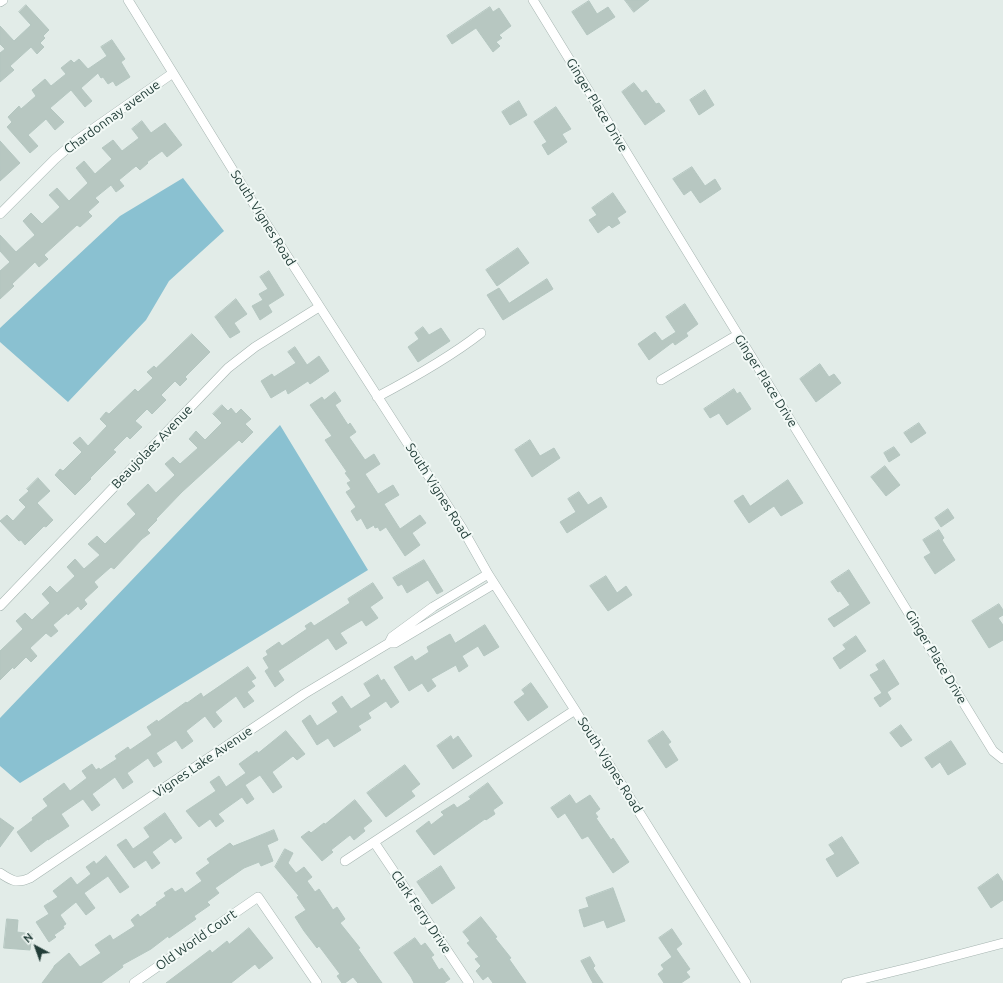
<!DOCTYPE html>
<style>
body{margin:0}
#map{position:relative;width:1003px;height:983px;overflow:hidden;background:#e2ece8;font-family:Ubuntu,sans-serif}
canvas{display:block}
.north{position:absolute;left:16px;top:927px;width:40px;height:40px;-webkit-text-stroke:3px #f2f9f6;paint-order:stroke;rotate:319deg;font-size:11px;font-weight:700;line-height:16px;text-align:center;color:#223d38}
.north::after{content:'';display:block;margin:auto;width:14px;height:18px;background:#223d38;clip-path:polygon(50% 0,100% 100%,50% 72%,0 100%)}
</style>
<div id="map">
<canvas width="1003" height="983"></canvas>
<div class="north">N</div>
</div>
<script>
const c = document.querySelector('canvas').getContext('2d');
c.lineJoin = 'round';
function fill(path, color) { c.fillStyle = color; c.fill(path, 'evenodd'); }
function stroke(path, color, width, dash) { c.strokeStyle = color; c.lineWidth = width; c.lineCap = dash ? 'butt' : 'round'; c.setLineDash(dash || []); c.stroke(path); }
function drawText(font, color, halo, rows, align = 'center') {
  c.font = font + ' Ubuntu,sans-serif'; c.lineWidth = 4; c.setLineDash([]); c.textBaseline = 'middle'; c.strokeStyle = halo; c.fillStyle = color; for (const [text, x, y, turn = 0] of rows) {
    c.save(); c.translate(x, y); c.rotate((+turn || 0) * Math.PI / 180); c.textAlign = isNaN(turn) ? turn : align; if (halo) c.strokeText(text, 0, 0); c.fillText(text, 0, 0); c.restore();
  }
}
fill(new Path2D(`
 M183 178 224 231 169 281 146 320 68 402 0 342V328L120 216Z
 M280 425 368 570 20 783 0 766V718Z`), '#8ac1d1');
const building = new Path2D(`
 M625 0H649L634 12Z
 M589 1 597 14 608 7 615 17 587 35 572 12Z
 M26 5 49 30 43 36 45 38 40 43 44 47 37 54 31 47 10 66 14 70 0 82V53L5 49 0 44V26L14 41 31 25 19 12Z
 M490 7 493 12 499 8 511 26 499 35 502 38 496 42 500 46 493 52 476 28 452 44 447 36Z
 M112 40 125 59 121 62 130 77 116 86 113 81 108 84 103 77 101 78 98 73 81 88 92 101 85 107 71 90 50 108 64 122 55 130 46 119 28 135 38 146 30 153 7 127 12 122 8 117 19 106 21 109 36 96 32 90 45 79 51 86 66 74 61 68 71 60 74 63 79 59 88 69 107 56 101 47Z
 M634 83 642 93 646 90 656 104 659 103 665 111 645 125 622 92Z
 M705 90 714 105 699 115 690 100Z
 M519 101 527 115 510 125 502 112Z
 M556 107 571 129 562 134 567 142 548 155 542 145 547 142 534 122Z
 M142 121 151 133 165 123 182 145 167 157 162 151 147 162 148 163 140 170 136 166 119 180 124 186 116 192 111 185 95 198 99 202 88 212 92 216 80 227 77 225 44 255 48 259 39 267 35 262 12 284 14 286 0 299V271L10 262 0 251V235L16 252 35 235 23 221 31 213 42 224 60 207 49 195 57 188 69 201 88 183 76 168 84 161 95 174 112 159 102 148 113 140 122 151 139 138 132 129Z
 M0 141 20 163 0 181Z
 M692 167 705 186 715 179 721 189 700 203 691 190 684 195 673 179Z
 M613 193 626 212 617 218 620 223 612 228 609 225 598 233 589 220 597 215 592 208Z
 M518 248 529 263 497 286 486 270Z
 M269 271 284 295 268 305 272 312 260 320 252 306 263 300 259 294 268 289 260 277Z
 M547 279 553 289 503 320 487 295 499 288 509 303Z
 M236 299 247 314 234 323 240 332 230 338 215 317Z
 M685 304 698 324 686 333 688 336 675 345 673 342 649 360 638 344 655 332 662 341 676 332 666 317Z
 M423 327 429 335 441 328 450 341 418 362 408 347 419 339 415 333Z
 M192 334 210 352 185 377 187 379 180 386 175 381 161 395 166 400 152 414 147 409 135 421 142 427 130 439 127 436 113 450 116 452 90 478 91 479 75 495 55 475 60 469 63 471 82 452 73 443 80 437 88 446 107 426 100 419 106 412 109 414 135 389 138 392 153 378 147 372 154 366 156 368Z
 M295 347 307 365 319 356 329 371 310 384 308 381 288 394 286 389 271 398 261 381 272 374 274 377 296 363 288 352Z
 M820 364 829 377 834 374 841 383 816 402 800 379Z
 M734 389 737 394 740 392 751 409 727 425 719 413 710 418 704 409Z
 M335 392 341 401 335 405 348 425 350 423 356 432 349 437 365 460 374 454 380 464 365 474 378 494 393 485 399 495 384 504 400 529 420 515 426 523 412 533 420 545 405 556 386 527 380 531 378 527 375 528 374 525 367 529 361 518 357 521 351 511 356 507 346 492 351 489 347 483 351 481 345 473 347 472 325 440 332 436 310 405 322 397 324 400Z
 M222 405 228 411 231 408 236 414 241 409 251 419 245 424 253 432 242 443 239 440 182 492 156 519 157 520 147 530 150 533 142 539 114 569 111 567 94 582 98 587 84 600 87 604 81 610 78 606 68 615 67 613 53 625 58 631 51 637 46 633 30 648 37 656 31 662 26 657 14 669 13 667 0 680V651L23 629 16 621 25 613 32 620 50 603 42 594 50 586 57 593 75 576 67 567 75 559 84 569 100 555 88 544 97 536 105 544 136 514 127 504 148 484 156 493 175 475 165 464 173 457 180 464 198 448 189 439 196 431 205 440 222 423 213 414Z
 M919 423 926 433 911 443 904 433Z
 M530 440 540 456 554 448 560 458 532 477 515 450Z
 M894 447 900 455 889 462 884 453Z
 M885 466 900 485 886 496 871 477Z
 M38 478 50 491 37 503 53 520 46 527 44 526 25 545 21 540 19 541 0 521 7 515 13 521 26 507 19 500 29 491 27 489Z
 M788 480 803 503 781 516 774 506 749 523 734 501 743 495 750 506Z
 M579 492 588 505 601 497 607 507 567 533 560 522 576 512 568 499Z
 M948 509 954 518 941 527 935 518Z
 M939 530 944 538 942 540 955 560 935 574 924 557 931 553 923 540Z
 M424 560 443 591 437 594 428 580 407 593 402 584 398 586 393 578Z
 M849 570 870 603 834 627 828 619 850 605 840 591 838 592 831 582Z
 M606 576 617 593 626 586 632 595 608 611 590 586Z
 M373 583 383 598 370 607 378 618 366 626 362 620 340 633 347 643 336 650 328 638 278 671 284 680 275 687 265 671 269 668 263 658 268 655 266 651 279 642 282 646 307 629 305 626 311 622 314 626 350 603 348 599Z
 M999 604 1003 610V615L998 618 1003 625V640L989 648 972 621Z
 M485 625 499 647 484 656 478 646 462 656 468 666 459 672 456 665 431 679 436 686 428 692 422 683 409 691 394 667 412 656 415 661 429 652 427 647 450 634 455 643Z
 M856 636 866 651 840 669 833 658 846 649 843 645Z
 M884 660 899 684 887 692 891 699 880 707 874 698 882 693 870 675 879 670 876 665Z
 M248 667 256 678 251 681 255 686 247 692 254 701 244 708 236 696 215 712 222 721 214 728 205 716 186 731 193 741 182 749 176 740 156 753 162 762 154 767 148 758 127 773 133 782 123 789 115 777 92 794 100 805 92 811 83 799 61 814 69 826 48 840V839L31 852 17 832 33 820 32 818 48 806 43 799 64 783 70 791 87 778 82 771 92 764 96 770 99 768 100 770 117 759 115 756 128 747 130 750 152 735 147 727 157 720 158 722 186 702 187 703 201 693 203 697Z
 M378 675 381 681 384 679 399 702 391 708 386 701 368 713 371 718 358 726 361 730 334 747 328 738 317 745 302 721 310 715 317 726 338 712 332 703 342 696 351 709 371 696 364 684Z
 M531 683 548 707 528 721 514 702 525 694 522 690Z
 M901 725 912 740 901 747 890 733Z
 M286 731 305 754 297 760 293 756 272 772 282 787 273 793 260 775 245 785 254 799 247 804 242 797 218 814 224 821 216 827 210 819 199 827 186 811 216 791 210 782 219 776 226 787 246 773 239 764 257 751 258 753Z
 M663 731 671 742 668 744 678 760 666 768 648 741Z
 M451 736 453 740 458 736 472 756 453 769 437 746Z
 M951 741 966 764 948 775 940 762 932 768 925 758Z
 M405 765 420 784 411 791 415 796 386 817 367 793Z
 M488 783 503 803 493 810 495 814 486 820 485 819 434 855 416 831 429 821 431 825 444 815 441 812 454 804 457 808 471 799 469 797Z
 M570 795 576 804 590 795 600 809 595 813 598 817 596 818 611 840 613 838 629 862 613 873 588 836 582 839 565 813 558 818 551 808Z
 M355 800 372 821 363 828 365 831 354 840 350 835 331 850 333 852 322 861 301 837 309 831 311 833 324 823 325 824Z
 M165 813 182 838 175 843 171 838 152 852 160 863 152 869 146 860 134 868 117 845 126 839 133 849 150 837 144 828Z
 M0 818 14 828 0 847Z
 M274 830 278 840 267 845 273 861 261 866 259 862 244 868 215 888 219 893 207 902 210 905 194 916 196 919 169 938 168 936 151 949 122 965 123 967 101 983H42L54 967V966L69 953 80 967 101 953 95 945 110 935 113 940 135 926 131 920 138 914 140 917 157 905 156 903 166 896 164 893 172 888 175 892 182 888 185 893 202 881 196 873 210 863 207 859 230 843 233 846Z
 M842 837 859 863 837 877 826 859 835 854 829 845Z
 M285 849 293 853 288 863 296 873 304 867 312 877 307 881 315 892 319 889 333 910 337 907 345 919 340 923 360 948 358 949 382 983H358L353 977 345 983H342L337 976 340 974 319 946 317 948 304 931 295 917 306 910 297 897 299 896 275 867Z
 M106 856 129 887 120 893 108 876 84 893 95 908 86 915 76 902 60 915 66 924 63 926 64 928 54 935 56 937 49 942 36 922 49 914 44 906 58 897 53 891 71 877 77 885 91 874 86 867 94 861 96 864Z
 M441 866 455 888 432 904 417 882Z
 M998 874 1003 882V900L991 908 978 888Z
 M613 888 625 921 607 928 604 920 584 927 579 910 589 907 586 898Z
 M481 917 497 937 495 938 511 958 509 959 526 983H493L488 976 483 980 476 971 481 966 475 959 479 957 467 943 470 941 463 932Z
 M7 919 18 920 17 932 32 934 30 950 4 948Z
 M249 928 273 958 259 969 255 964 231 983H166L210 950 212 953 227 941 229 944Z
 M672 929 682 944 676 949 690 969 686 972 690 977 681 983H664L658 974 664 969 661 965 672 957 659 938Z
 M415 938 421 946 425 943 434 955 431 957 439 970 442 968 450 979 444 983H414L411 977 394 953Z
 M590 957 595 966 593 968 603 983H593L581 961Z`);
fill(building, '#b7c7c1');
stroke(building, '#b4c6c0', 1);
const minor = new Path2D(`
 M128 0 255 206 462 528 488 574 575 710 746 983
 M533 0 993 751 1003 759
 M0 2 3 0
 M0 214 55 159 77 140 173 73
 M661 380 737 335
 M377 397C413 378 449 358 481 333
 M0 606 228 368 255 347 319 307
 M389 643 392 637 433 607 488 574
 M374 842 469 983
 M345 861 575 710
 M0 873C12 881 17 884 30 878L304 694 389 643H395L494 584
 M134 983 258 897 317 983
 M846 983 912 967 1003 943`);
stroke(minor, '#a5b4b0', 10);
stroke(minor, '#fff', 9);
drawText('13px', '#223d38', '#f2f9f6', [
 ["Ginger Place Drive",597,105,59],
 ["Chardonnay avenue",112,117,-36],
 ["South Vignes Road",263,218,58],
 ["Ginger Place Drive",766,381,58],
 ["Beaujolaes Avenue",152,447,-46],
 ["South Vignes Road",438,491,58],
 ["Ginger Place Drive",936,657,59],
 ["Vignes Lake Avenue",203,762,-34],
 ["South Vignes Road",610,765,58],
 ["Clark Ferry Drive",421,912,56],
 ["Old World Court",196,940,-35]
]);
</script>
